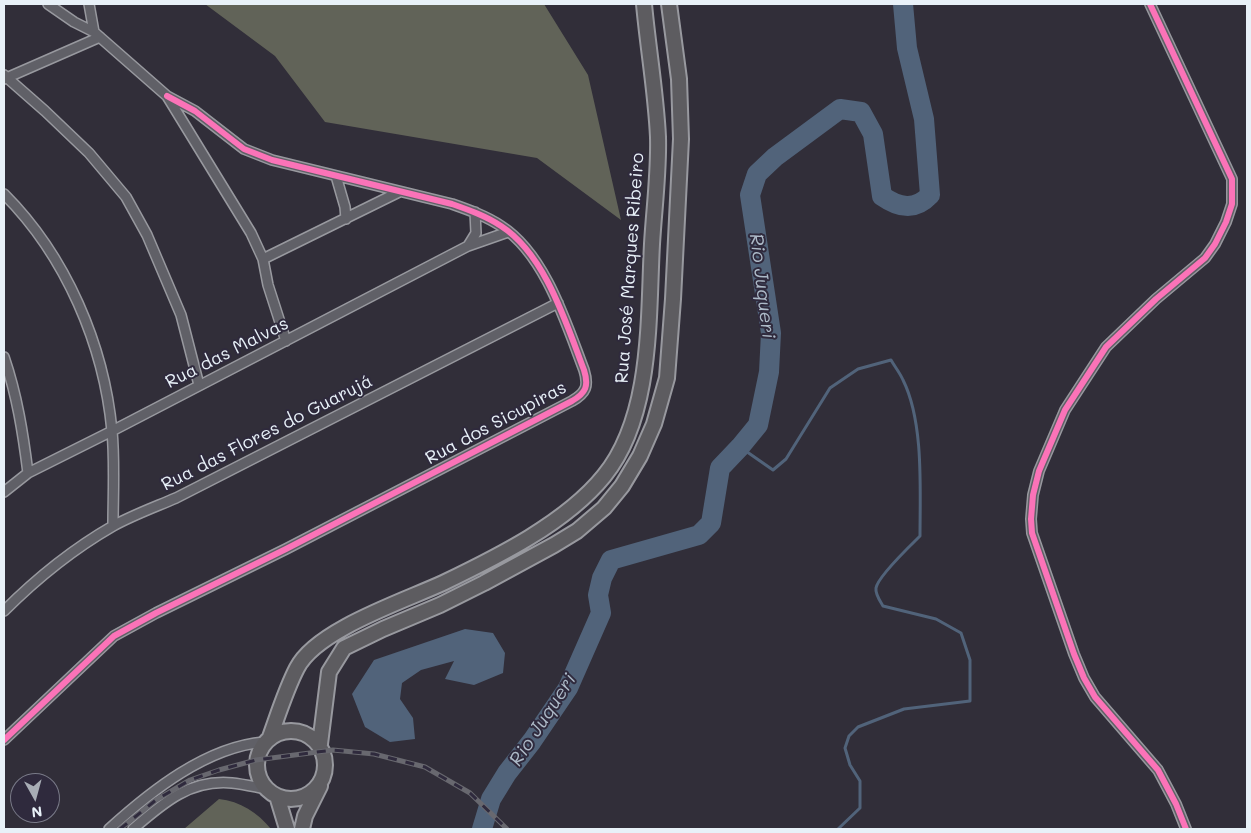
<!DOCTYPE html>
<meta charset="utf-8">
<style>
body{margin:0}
#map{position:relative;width:1251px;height:833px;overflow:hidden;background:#312e39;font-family:Mali,sans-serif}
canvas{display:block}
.frame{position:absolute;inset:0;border:5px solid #e8f1f8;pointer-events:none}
.north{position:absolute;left:10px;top:773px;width:50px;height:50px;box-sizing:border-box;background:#2f2a3d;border:1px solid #797a88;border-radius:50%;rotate:173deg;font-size:14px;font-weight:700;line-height:20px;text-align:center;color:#e8f1f8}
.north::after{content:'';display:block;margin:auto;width:18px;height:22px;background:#a8adb5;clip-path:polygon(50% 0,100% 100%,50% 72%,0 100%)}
</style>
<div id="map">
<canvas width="1251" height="833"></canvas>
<div class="frame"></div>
<div class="north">N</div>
</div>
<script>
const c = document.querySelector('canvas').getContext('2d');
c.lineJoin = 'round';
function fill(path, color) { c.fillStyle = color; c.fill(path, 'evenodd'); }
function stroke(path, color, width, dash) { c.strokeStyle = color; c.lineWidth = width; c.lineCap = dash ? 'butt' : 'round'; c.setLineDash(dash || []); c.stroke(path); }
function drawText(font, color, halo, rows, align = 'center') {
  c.font = font + ' Mali,sans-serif'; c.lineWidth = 4; c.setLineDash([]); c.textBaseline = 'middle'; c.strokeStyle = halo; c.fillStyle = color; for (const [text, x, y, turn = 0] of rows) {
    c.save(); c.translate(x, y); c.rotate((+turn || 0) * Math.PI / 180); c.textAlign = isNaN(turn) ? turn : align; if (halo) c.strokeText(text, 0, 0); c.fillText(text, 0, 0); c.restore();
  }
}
fill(new Path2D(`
 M205 4H544L588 75 621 220 537 158 325 122 275 56Z
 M219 799C240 801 258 813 271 829H184Z`), '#616358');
fill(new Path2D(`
 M465 629 493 633 505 653 503 673 474 685 445 679 454 661 421 670 402 683 400 699 413 718 415 739 390 742 365 727 352 694 374 660Z`), '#51637a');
stroke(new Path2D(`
 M740 447 773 470 786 459 830 388 858 369 891 360C895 367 900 373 903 380 924 422 920 490 920 536 910 546 878 576 876 588 875 594 880 601 883 606L936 619 961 633 970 660V701L904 709 858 727 849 736 845 748 850 765 860 781V808L838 829`), '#51637a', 3);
stroke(new Path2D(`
 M482 829 491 799 507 773 532 741 568 688 601 613 598 595 602 578 611 560 699 535 711 523 720 468 740 447 758 425 769 372 771 333 750 195 757 174 775 157 840 109 861 112 873 134 882 196C899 208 915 211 930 195L924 119 907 48 903 4`), '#51637a', 20);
const street = new Path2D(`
 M48 4 74 22 94 32 167 96 251 233 263 259 268 285 286 341
 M89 4 94 32
 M1150 4 1232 179V204L1226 222 1215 244 1205 258 1156 299 1106 347 1065 410 1039 471 1033 495 1031 519 1032 533 1074 654 1084 678 1095 697 1158 770 1176 804 1186 829
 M4 75 45 111 89 153 126 197 147 235 181 315 199 385
 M4 79 100 37
 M336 176 345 207 346 219
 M4 194C66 256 104 345 112 431 115 462 113 495 113 526
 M468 246 476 233 475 212
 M263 259 399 192
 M4 357C17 395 23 433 28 473
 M4 492 28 473 112 431 468 246 508 232
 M4 611C36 579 73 549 113 526 133 515 155 507 176 498L558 303
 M4 740 114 636 156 613 286 549 572 401C586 393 589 386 584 370 566 323 545 254 501 226 486 216 469 210 452 204L272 160 244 149 195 111 167 96
 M109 829C151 791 206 747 264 742
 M133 829C163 803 190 779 232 783 243 784 255 787 266 789`);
const primary = new Path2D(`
 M257 765a34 34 0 1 1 68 0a34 34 0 1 1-68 0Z
 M270 737C278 715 286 689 297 668 316 630 404 601 443 583 497 557 566 523 604 476 653 416 648 317 652 244 654 209 659 173 658 137 656 93 648 48 644 4
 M320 744 329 672 344 648 383 629 440 605 484 583 554 545 577 531 604 508 622 486 640 456 654 424 667 378 673 299 681 139 679 79 669 4
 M277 796 287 829
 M302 829 305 816 320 786`);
stroke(street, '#98999f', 12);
stroke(primary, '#98999f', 18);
stroke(street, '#606067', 9);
stroke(primary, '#5d5c60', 14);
const rail = new Path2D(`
 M120 829 156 800 190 780 219 770 256 760 333 750 374 754 425 767 470 793 507 829`);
stroke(rail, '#68686f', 5);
stroke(rail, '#2f2a3d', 3, [9]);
stroke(new Path2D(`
 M1150 4 1232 179V204L1226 222 1215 244 1205 258 1156 299 1106 347 1065 410 1039 471 1033 495 1031 519 1032 533 1074 654 1084 678 1095 697 1158 770 1176 804 1186 829
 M4 740 114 636 156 613 286 549 572 401C586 393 589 386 584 370 566 323 545 254 501 226 486 216 469 210 452 204L272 160 244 149 195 111 167 96`), '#fb73b8', 6);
drawText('18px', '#e8f1f8', '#2f2a3d', [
 ["Rua José Marques Ribeiro",630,268,-86],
 ["Rua das Malvas",227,353,-27],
 ["Rua dos Sicupiras",496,423,-28],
 ["Rua das Flores do Guarujá",267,433,-27]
]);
drawText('italic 19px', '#adbac8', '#2f2a3d', [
 ["Rio Juqueri",762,286,83],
 ["Rio Juqueri",543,720,-57]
]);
</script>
